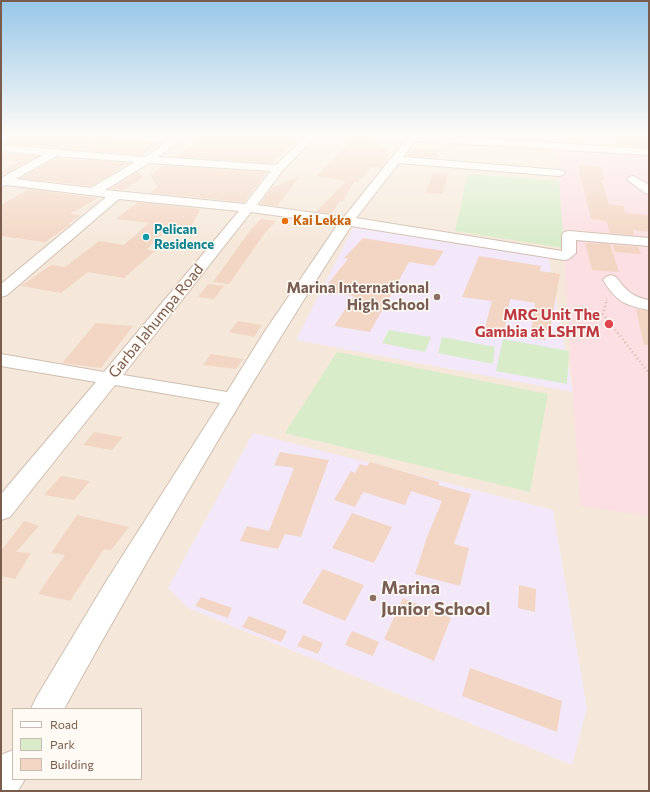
<!DOCTYPE html>
<style>
body{margin:0}
#map{position:relative;width:650px;height:792px;overflow:hidden;background:#fdf6ec;font-family:Commissioner,sans-serif}
canvas{display:block}
.frame{position:absolute;inset:0;border:2px solid #7a5c4d;pointer-events:none}
.legend{position:absolute;left:12px;top:708px;width:130px;height:72px;box-sizing:border-box;background:#fffaf3;border:1px solid #cabbb1;margin:0;padding:5px 7px;list-style:none;font-size:12px;color:#7a5c4d}
.legend li{display:flex;align-items:center;gap:8px;height:20px}
.legend b{width:20px;border:1px solid #cabbb1}
</style>
<div id="map">
<canvas width="650" height="792"></canvas>
<div class="frame"></div>
<ul class="legend">
<li><b style="height:5px;background:#fff"></b>Road</li>
<li><b style="height:11px;background:#d8ecc9"></b>Park</li>
<li><b style="height:11px;background:#f3d5c3"></b>Building</li>
</ul>
</div>
<script>
const c = document.querySelector('canvas').getContext('2d');
c.lineJoin = 'round';
function fill(path, color) { c.fillStyle = color; c.fill(path, 'evenodd'); }
function stroke(path, color, width, dash) { c.strokeStyle = color; c.lineWidth = width; c.lineCap = dash ? 'butt' : 'round'; c.setLineDash(dash || []); c.stroke(path); }
function drawText(font, color, halo, rows, align = 'center') {
  c.font = font + ' Commissioner,sans-serif'; c.lineWidth = 3; c.setLineDash([]); c.textBaseline = 'middle'; c.strokeStyle = halo; c.fillStyle = color; for (const [text, x, y, turn = 0] of rows) {
    c.save(); c.translate(x, y); c.rotate((+turn || 0) * Math.PI / 180); c.textAlign = isNaN(turn) ? turn : align; if (halo) c.strokeText(text, 0, 0); c.fillText(text, 0, 0); c.restore();
  }
}
fill(new Path2D(`
 M1 134H649V791H1ZM13 709H141V779H13Z`), '#f5e8da');
fill(new Path2D(`
 M355 224 548 255 573 392 296 340Z
 M253 433 553 510 587 708 572 765 188 608 168 588Z`), '#f3e8fa');
fill(new Path2D(`
 M557 147 649 154V516L580 506Z`), '#fbdfe3');
fill(new Path2D(`
 M468 174 559 181 564 248 455 231Z
 M389 330 431 337 425 352 382 343Z
 M442 337 495 347 493 364 438 353Z
 M503 339 569 351 567 384 496 371Z
 M337 352 548 394 530 492 285 433Z`), '#d8ecc9');
fill(new Path2D(`
 M208 134H252L301 137 279 157H277L273 163 176 157Z
 M598 134H623L632 138 649 139V148L622 146Z
 M19 135 53 138 55 136 158 143 142 155 61 149 57 147 1 144V136L16 137Z
 M355 138 381 140 378 147 388 148 387 152H390L386 163 381 168 372 167 358 182H354L342 202 340 201 331 214 316 212 346 181 316 176Z
 M412 148 439 150 437 158 408 156Z
 M1 153 38 156 1 176V172L17 161 1 160Z
 M56 158 130 163 91 186 21 178Z
 M163 165 267 172 244 202 150 193 158 187 150 175Z
 M578 165 601 167 604 180H601L609 204 624 206 625 213 649 215V232L633 230 634 235 610 233 607 221 591 219Z
 M138 171 143 178 123 190 110 189Z
 M433 173 448 174 443 194 426 193Z
 M300 176 277 206 260 204 272 188Z
 M29 189 98 198 70 214 81 215 68 224H71L68 226 45 242 1 236V205Z
 M138 202 200 209 192 225H172L146 250 155 251 124 278 88 272 61 293 21 286 51 265 65 267 99 241 124 245 149 223 116 219Z
 M261 219 276 221 264 234 229 284 213 282 252 228Z
 M363 238 444 251 434 266 409 262 370 332 334 326 354 296 322 291 348 259 344 258Z
 M585 243 610 244 619 272 592 270Z
 M613 245 638 247 641 254 615 252Z
 M479 256 541 266 540 271 560 274 550 330H546L545 340 530 338 535 303 510 299 504 334 484 331 492 301 462 297Z
 M208 284 224 286 214 299 198 297Z
 M636 309 649 311V345H644Z
 M238 321 262 325 254 337 229 332Z
 M96 323 133 326 101 368 62 363Z
 M211 354 243 359 236 369 203 365Z
 M94 432 123 437 112 450 83 445Z
 M280 452 329 460 301 537 285 534 278 549 240 541 247 526 269 531 294 468 274 465Z
 M370 462 439 482 438 485 471 494 454 544 469 548 460 586 415 574 427 537 442 501 411 491 405 505 363 492 355 507 334 500 351 471 355 473 360 464 367 466Z
 M61 476 90 481 74 500 44 495Z
 M352 513 392 527 374 563 332 548Z
 M77 515 129 527 111 550 104 549 70 601 38 594 65 555 51 553Z
 M24 521 39 526 16 552 31 553 15 579 1 576V551Z
 M323 569 364 585 345 621 302 603Z
 M519 585 536 589 535 612 518 608Z
 M201 597 232 608 228 618 195 606Z
 M403 598 451 618 434 661 384 639Z
 M249 616 287 631 281 642 242 627Z
 M352 631 379 642 373 656 345 645Z
 M303 635 323 643 318 654 297 646Z
 M470 668 562 701 557 732 462 696Z`), '#f3d5c3');
const minor = new Path2D(`
 M70 134H122L174 137 179 134H190L158 157 276 165 308 134H318L283 170 257 205 344 217 406 140 357 137 352 134H413L649 149V155L415 141 403 157 559 170 563 171 565 173 563 175 559 176 399 163 356 218 562 251V235L564 232 569 231 649 238V246L576 240V253L569 259 564 260 351 226C249 383 155 545 64 709H31L36 698 107 580 220 403 115 385 10 517 1 520V494L96 382 1 366V354L104 372 239 211 119 199 7 295 1 297V284L106 197 6 185 1 187V178L43 155 1 151V145L53 149 57 148 61 150 145 157 166 142 75 137ZM56 156 135 162 91 188 16 179ZM149 163 271 171 245 204 105 190ZM251 212 338 224 265 331 227 392 123 375Z
 M633 176 649 185V194L645 193 629 181 627 179 629 177Z
 M611 275 616 277C626 290 632 297 649 300V310C624 305 617 302 603 280L606 277Z
 M13 750V779H25L18 791H1V755Z`);
stroke(minor, '#d1beb0', 2);
stroke(new Path2D(`
 M606 303 607 298`), '#d9b8a5', 2, [0.5, 2]);
stroke(new Path2D(`
 M606 302 603 314 649 373`), '#d9b8a5', 2.5, [1, 3]);
fill(minor, '#fff');
const sky = c.createLinearGradient(0, 0, 0, 245);
sky.addColorStop(0, '#97c7e8');
sky.addColorStop(0.55, '#fefbf6');
sky.addColorStop(1, '#fefbf600');
c.fillStyle = sky;
c.fillRect(0, 0, 650, 245);
for (const [x, y, r, color] of [
 [285,221,4,"#e8710a"],
 [146,237,4,"#0f9aa8"],
 [437,297,4,"#8d6e63"],
 [609,324,5,"#e0444e"],
 [373,598,4,"#8d6e63"]
]) { const dot = new Path2D(); dot.arc(x, y, r, 0, 2 * Math.PI); c.fillStyle = color; c.fill(dot); stroke(dot, '#fffaf3', 1.5); }
drawText('bold 13px', '#c56008', '#fffaf3', [
 ["Kai Lekka",293,221]
], 'left');
drawText('bold 13px', '#0d838f', '#fffaf3', [
 ["Pelican",154,230],
 ["Residence",154,245]
], 'left');
drawText('bold 15px', '#785e54', '#fffaf3', [
 ["Marina International",429,288],
 ["High School",429,305]
], 'right');
drawText('bold 15px', '#be3a42', '#fffaf3', [
 ["MRC Unit The",600,315],
 ["Gambia at LSHTM",600,332]
], 'right');
drawText('15px', '#7a5c4d', '#fffaf3', [
 ["Garba Jahumpa Road",156,321,-51]
]);
drawText('bold 18px', '#785e54', '#fffaf3', [
 ["Marina",381,588],
 ["Junior School",381,609]
], 'left');
</script>
